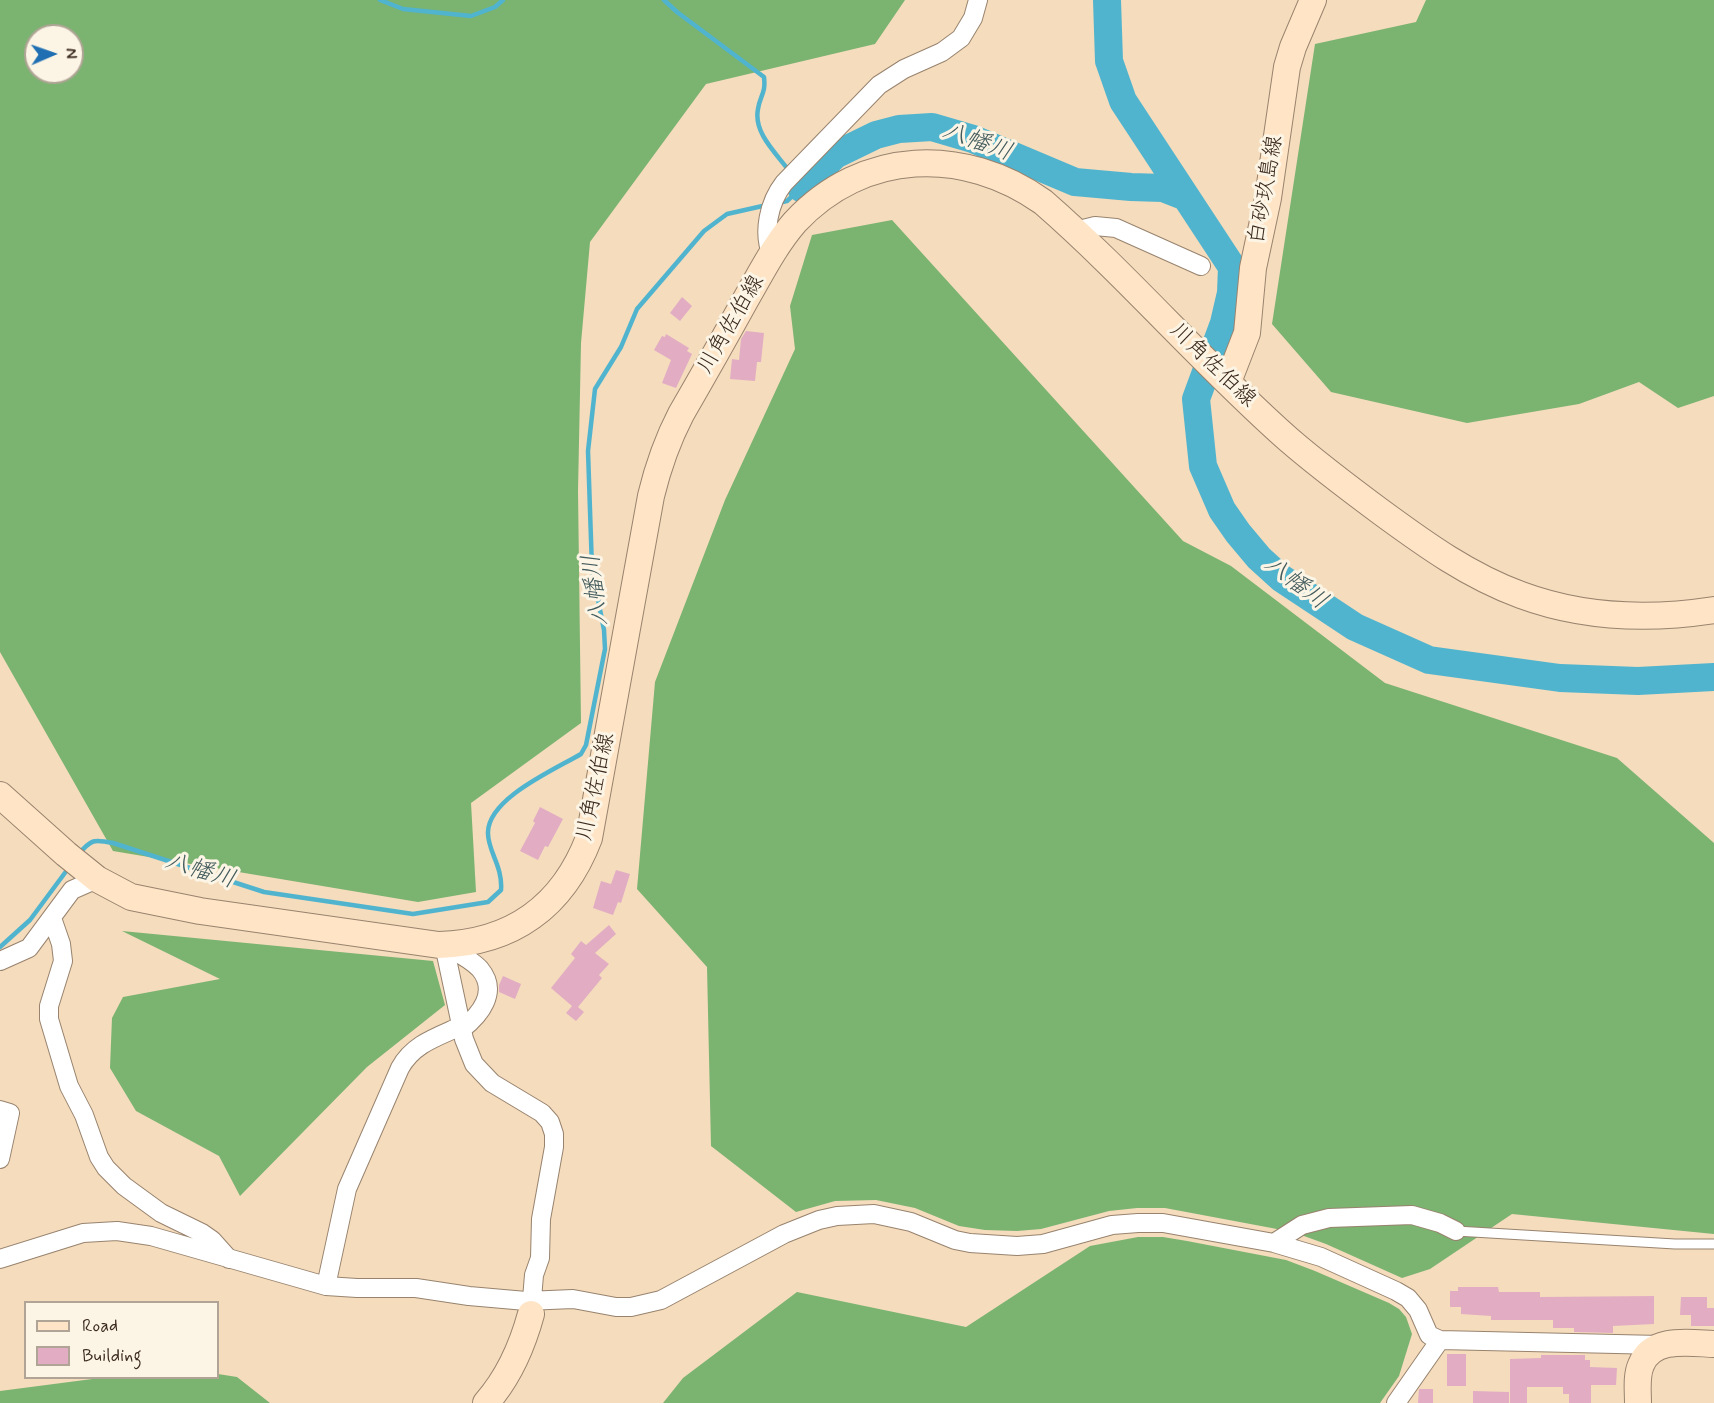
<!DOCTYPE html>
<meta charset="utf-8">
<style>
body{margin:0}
#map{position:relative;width:1714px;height:1403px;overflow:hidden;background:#f4dcbd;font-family:Mynerve,sans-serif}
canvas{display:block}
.legend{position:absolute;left:24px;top:1301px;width:195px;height:78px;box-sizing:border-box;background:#fcf5e5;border:2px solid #afa495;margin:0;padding:8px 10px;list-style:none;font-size:18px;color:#3b2a1e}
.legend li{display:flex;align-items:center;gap:12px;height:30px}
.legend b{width:30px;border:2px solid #afa495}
.north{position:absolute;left:24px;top:24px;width:60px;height:60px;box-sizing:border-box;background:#fcf5e5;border:2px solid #afa495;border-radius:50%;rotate:88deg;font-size:16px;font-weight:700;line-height:24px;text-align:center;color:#3b2a1e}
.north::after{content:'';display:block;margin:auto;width:21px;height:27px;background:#1f6fb2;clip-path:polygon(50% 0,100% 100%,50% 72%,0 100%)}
</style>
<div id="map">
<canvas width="1714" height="1403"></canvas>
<ul class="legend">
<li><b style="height:8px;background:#ffe4c6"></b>Road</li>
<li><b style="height:16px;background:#e2adc3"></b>Building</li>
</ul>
<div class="north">N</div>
</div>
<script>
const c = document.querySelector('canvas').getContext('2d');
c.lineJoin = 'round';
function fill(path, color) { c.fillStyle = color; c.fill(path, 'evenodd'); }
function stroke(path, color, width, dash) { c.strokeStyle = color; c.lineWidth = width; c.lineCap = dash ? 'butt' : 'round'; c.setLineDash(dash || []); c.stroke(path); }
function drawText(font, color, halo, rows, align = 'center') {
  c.font = font + ' Mynerve,"Klee One",sans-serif'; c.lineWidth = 6; c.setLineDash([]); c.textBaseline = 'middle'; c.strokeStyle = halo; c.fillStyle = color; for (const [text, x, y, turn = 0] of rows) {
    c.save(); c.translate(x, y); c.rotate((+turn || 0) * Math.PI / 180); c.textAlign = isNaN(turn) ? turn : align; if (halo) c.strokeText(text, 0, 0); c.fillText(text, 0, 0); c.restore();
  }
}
fill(new Path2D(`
 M0 0H905L875 44 706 84 590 242 581 343 578 491 581 723 471 803 476 892 418 902 113 851 0 652ZM36 36H72V72H36Z
 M1426 0H1714V396L1678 408 1639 382 1579 404 1467 423 1331 392 1272 324 1315 44 1416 22Z
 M892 220 1183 541 1231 566 1385 683 1617 758 1714 843V1234L1512 1214 1430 1269 1402 1278 1326 1244 1293 1232 1165 1208H1137L1109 1211 1041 1229 1017 1231 985 1230 959 1226 915 1208 876 1200 835 1201 796 1212 711 1146 707 967 637 889 655 682 725 500 795 349 790 306 812 235Z
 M122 931 433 961 445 1005 367 1067 240 1196 219 1156 136 1111 110 1068 112 1018 123 997 220 979Z
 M1138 1237H1163L1187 1241 1286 1260 1315 1271 1389 1303 1399 1309 1406 1317 1412 1334 1399 1376 1380 1403H663L683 1378 797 1292 966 1327 1090 1246Z
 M218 1374 237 1377 270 1403H0V1391L100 1378H218Z`), '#7bb371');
stroke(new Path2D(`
 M380 0 403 9 471 16 495 7 503 0
 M664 0 677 12 764 77C766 94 760 95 758 109 753 133 777 154 790 172
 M778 203 787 201 801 188 795 179
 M78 855C91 839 94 839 113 843L264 892 413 914 488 902 501 890C503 866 487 850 488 832 489 798 554 770 581 754L586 745 605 649 604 630 592 569 588 451 595 389 621 347 637 309 704 231 727 214 767 205
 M0 947 30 920 70 866`), '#50b4ce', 4.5);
stroke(new Path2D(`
 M1107 0 1109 61 1123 101 1232 267 1231 293 1224 323 1196 399 1203 466 1222 510 1238 533 1259 558 1281 578 1355 627 1429 660 1560 678 1638 681 1714 677
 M801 188 835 155 876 135 899 129 932 127 973 139 1075 182 1131 187 1163 188 1186 197`), '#50b4ce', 28);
fill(new Path2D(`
 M682 297 692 306 680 321 670 313Z
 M746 331 764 333 761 362H757L755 381 730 379 732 359 739 360 741 339Z
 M666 334 689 348 687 351 692 354 676 388 662 383 671 360 654 350 662 336 665 337Z
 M540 807 563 819 548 847 545 846 538 860 520 851 535 823 533 821Z
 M616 870 630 874 621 903 618 902 613 915 593 908 601 881 611 884Z
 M609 925 616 934 595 953 609 964 599 975 602 978 578 1007 584 1012 576 1021 566 1013 572 1006 551 988 575 958 571 954 581 941 586 945Z
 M503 976 521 984 515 999 499 992V985Z
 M1458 1287H1498L1499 1292H1540V1297L1654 1296V1324L1613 1326V1333L1574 1332V1328H1553V1320H1491V1316L1461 1314V1307H1450V1291H1458Z
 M1681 1297H1707V1308H1714V1326H1691V1315H1680Z
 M1447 1354H1466V1386H1447Z
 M1541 1355H1585V1360H1590V1367L1617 1368 1616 1385H1591V1403H1569V1394H1563V1387H1527V1403H1510V1359L1541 1358Z
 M1419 1389H1433V1403H1418Z
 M1473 1391 1509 1392V1403H1473Z`), '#e2adc3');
const lane = new Path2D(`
 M1456 1231 1675 1244H1714`);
const street = new Path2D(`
 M1075 231 1095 226 1116 228 1201 266
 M772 255C762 233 769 202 784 183L879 85 904 69 942 52 961 38 973 18 978 0
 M52 918 61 944 63 961 49 1006V1019L69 1086 84 1115 99 1157 106 1168 124 1186 161 1213 202 1233 212 1240 229 1259
 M444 945 464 1039 474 1064 492 1083 542 1113 550 1122 554 1134V1147L541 1219 540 1258 534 1275 531 1311
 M444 945C456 952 471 959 480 969 499 992 480 1015 462 1029
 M0 961 29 948 72 890 97 879
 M0 1110 10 1113 0 1159
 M1274 1243 1302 1225 1329 1218 1412 1215 1440 1223 1456 1231
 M0 1259 83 1233 117 1231 151 1236 326 1286 357 1288H416L469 1296 526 1301 573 1299 616 1307H631L661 1300 784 1234 819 1220 837 1216 874 1214 911 1222 955 1240 970 1243 1017 1246 1043 1244 1112 1225 1138 1223H1163L1274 1243 1321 1257 1396 1291 1408 1298 1418 1310 1429 1335 1440 1340
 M326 1286 347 1189 400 1068C413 1044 437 1037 461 1026
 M1396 1403 1440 1340 1660 1345`);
const secondary = new Path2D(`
 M1228 382 1247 333 1253 268 1268 198 1287 67 1293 47 1313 0
 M0 795 66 854 97 879 131 897 200 911 439 945C513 943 563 906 589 838L651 496C658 467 667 441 681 414 703 376 725 337 746 299 761 273 775 245 795 222 863 149 964 146 1043 202 1129 277 1203 364 1288 439 1318 465 1350 489 1381 512 1426 545 1469 576 1521 595 1583 618 1649 620 1714 610
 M486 1403C509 1377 522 1347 531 1314
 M1638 1403C1638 1391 1636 1376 1641 1365 1652 1336 1690 1343 1714 1344`);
stroke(lane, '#98836e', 11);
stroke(street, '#98836e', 20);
stroke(secondary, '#98836e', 28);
stroke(lane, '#fff', 9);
stroke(street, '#fff', 18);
stroke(secondary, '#ffe4c6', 26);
drawText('22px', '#3b2a1e', '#fcf5e5', [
 ["白砂玖島線",1267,190,-80],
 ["川角佐伯線",732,325,-60],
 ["川角佐伯線",1212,366,44],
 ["川角佐伯線",597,787,-78]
]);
drawText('italic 24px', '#425a5c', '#fcf5e5', [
 ["八幡川",977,143,20],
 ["八幡川",1295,584,37],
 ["八幡川",597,590,-97],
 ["八幡川",200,872,17]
]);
</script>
